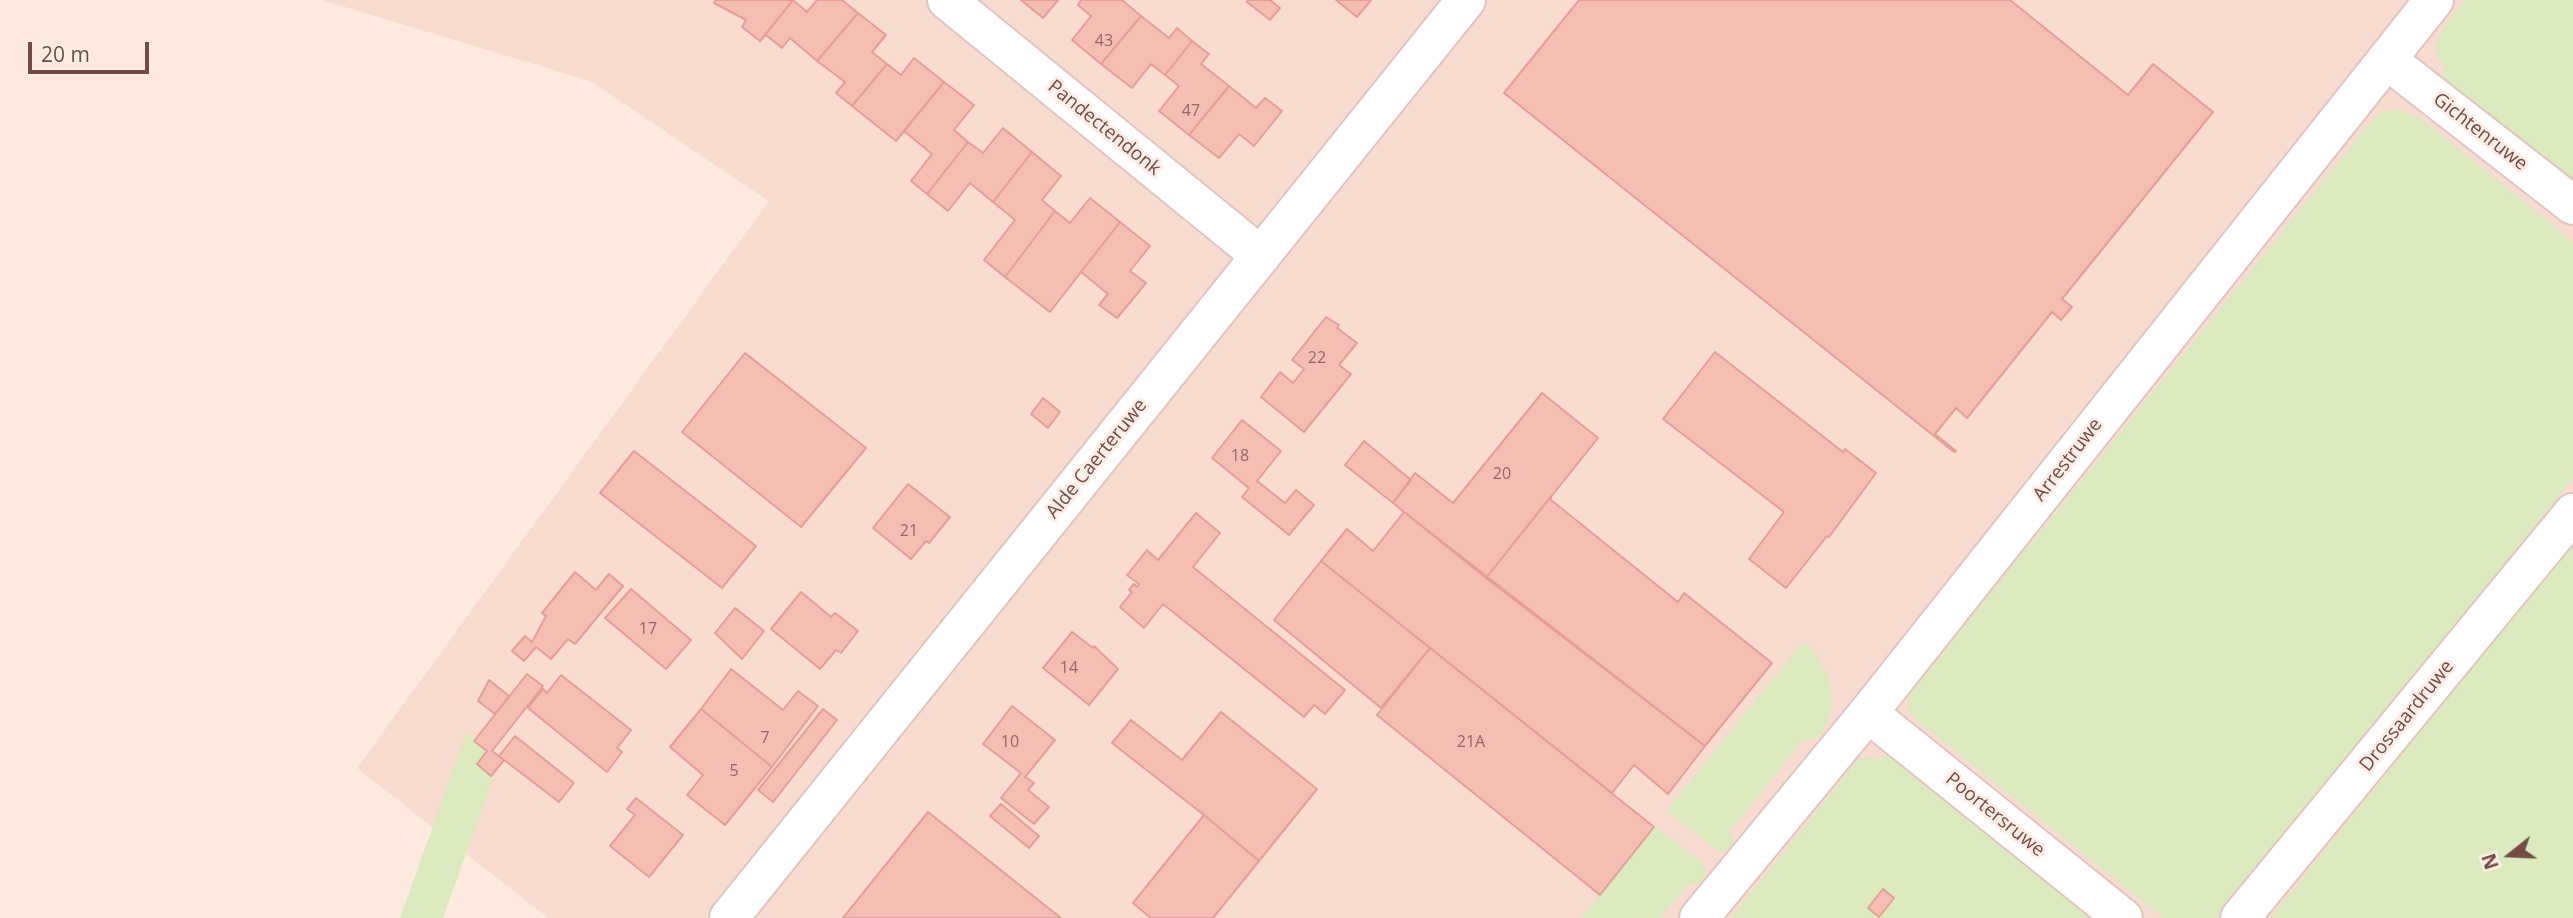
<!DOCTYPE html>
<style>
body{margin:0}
#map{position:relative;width:2573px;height:918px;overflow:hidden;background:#fde9de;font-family:"Open Sans",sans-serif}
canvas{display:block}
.north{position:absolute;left:2475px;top:820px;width:70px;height:70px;-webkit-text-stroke:5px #ffeee5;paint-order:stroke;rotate:252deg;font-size:19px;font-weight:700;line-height:28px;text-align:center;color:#744b45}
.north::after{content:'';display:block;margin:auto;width:24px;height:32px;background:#744b45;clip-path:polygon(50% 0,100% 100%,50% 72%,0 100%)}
.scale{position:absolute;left:28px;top:42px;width:121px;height:32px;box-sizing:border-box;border:4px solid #744b45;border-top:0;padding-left:9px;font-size:21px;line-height:24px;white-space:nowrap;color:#744b45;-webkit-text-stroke:5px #ffeee5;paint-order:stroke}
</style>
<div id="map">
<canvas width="2573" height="918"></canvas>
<div class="north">N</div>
<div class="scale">20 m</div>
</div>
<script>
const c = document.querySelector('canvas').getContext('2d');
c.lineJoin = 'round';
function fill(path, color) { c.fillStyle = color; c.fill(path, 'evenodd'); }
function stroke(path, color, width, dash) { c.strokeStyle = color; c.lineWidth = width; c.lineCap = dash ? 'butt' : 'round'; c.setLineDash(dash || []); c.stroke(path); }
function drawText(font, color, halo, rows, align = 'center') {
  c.font = font + ' "Open Sans",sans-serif'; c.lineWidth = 6; c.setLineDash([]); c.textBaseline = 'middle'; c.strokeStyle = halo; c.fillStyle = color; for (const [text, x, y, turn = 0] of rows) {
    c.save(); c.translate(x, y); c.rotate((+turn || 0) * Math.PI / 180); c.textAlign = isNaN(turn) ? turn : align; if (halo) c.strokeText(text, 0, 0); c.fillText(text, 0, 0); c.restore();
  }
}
fill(new Path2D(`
 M322 0H2573V918H548L357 768 769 201 590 81Z`), '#f7dccf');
fill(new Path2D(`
 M2465 0H2573V187L2438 79 2446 68C2424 40 2448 22 2465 0Z
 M2396 109 2419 117 2573 242V478L2220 918H2164L1914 718 1908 707 1910 694 2377 114Z
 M2573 540V918H2271Z
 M1804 641C1830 666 1842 706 1819 738L1803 740 1730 831 1733 843 1731 849 1720 852 1667 811Z
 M467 732 500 758 443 918H400Z
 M1888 753 2093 918H1731L1858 760 1868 757 1881 761Z
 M1656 826 1704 865 1707 878 1703 883 1688 884 1660 918H1582Z`), '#dbebbd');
const building = new Path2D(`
 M716 0H793L760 41 742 27 746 20 714 3Z
 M793 0 807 12 817 0H842L858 13 817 61 790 38 782 48 766 35 760 41Z
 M1021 0H1058L1043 18Z
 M1081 0H1122L1141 16 1101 64 1072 40 1091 16 1078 5Z
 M1248 0H1270L1280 8 1270 20 1247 2Z
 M1336 0H1371L1357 17Z
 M1579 0H2010L2128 95 2153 64 2213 112 2062 299 2072 307 2061 320 2052 312 1967 418 1956 408 1935 434 1956 451 1954 452 1504 93Z
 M858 13 886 35 872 52 887 64 852 106 836 93 845 82 817 61Z
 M1141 16 1169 38 1177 28 1192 41 1165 75 1151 64 1132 88 1101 64Z
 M1192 41 1209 54 1201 64 1229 86 1189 135 1159 111 1179 86 1165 75Z
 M914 58 944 82 896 141 852 106 887 64 901 75Z
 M944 82 974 105 954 130 968 142 927 194 911 181 932 154 904 131Z
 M1229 86 1256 108 1265 98 1282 111 1254 146 1239 134 1219 158 1189 135Z
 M1003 128 1032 152 993 202 970 183 948 211 927 194 968 142 983 153Z
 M1032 152 1061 176 1042 200 1055 211 1005 277 984 260 1015 220 993 202Z
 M1090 198 1120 222 1050 312 1005 277 1055 211 1070 223Z
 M1120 222 1150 246 1130 271 1146 283 1117 318 1099 305 1108 294 1081 272Z
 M1326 317 1339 325 1337 328 1357 343 1339 365 1351 374 1304 432 1261 397 1280 372 1293 383 1304 369 1292 360Z
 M1715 352 1843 452 1845 449 1876 473 1829 537 1827 536 1786 588 1749 559 1784 512 1663 419Z
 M745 353 866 448 801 527 682 432Z
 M1542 393 1598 438 1486 578 1393 503 1415 473 1453 503Z
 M1043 398 1060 412 1048 428 1031 414Z
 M1242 420 1281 451 1257 481 1285 503 1296 490 1314 505 1289 535 1242 497 1249 488 1212 458Z
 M1364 441 1411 480 1393 503 1345 465Z
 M634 451 756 546 722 588 600 493Z
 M908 484 950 517 929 543 926 541 911 559 873 528Z
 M1551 496V500L1678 602 1684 593 1772 663 1705 746 1486 578Z
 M1404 512 1705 746 1668 794 1634 765 1612 793 1321 561 1347 529 1373 551Z
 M1196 513 1220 533 1193 567 1345 690 1325 714 1314 705 1304 717 1163 604 1144 628 1120 607 1132 592 1129 590 1134 584 1137 587 1139 584 1127 575 1147 550 1158 560Z
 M1321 561 1430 648 1381 708 1274 620Z
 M575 572 596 590 609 574 623 586 575 644 568 639 551 659 536 647 524 661 512 651 525 636 532 642 546 616 542 613Z
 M631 589 691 640 666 669 605 618Z
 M801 592 831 617 835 613 858 631 841 653 836 650 820 669 771 629Z
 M735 608 764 631 742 659 715 633Z
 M1072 632 1093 648 1094 646 1118 669 1089 705 1043 668Z
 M1430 648 1654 827 1600 895 1377 715Z
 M731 669 783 710 798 691 818 706 772 767 701 709Z
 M527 674 543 686 492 751 504 760 491 776 477 764 487 751 474 741Z
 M561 675 631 730 617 748 622 752 607 772 528 708 543 689 547 693Z
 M489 680 509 696 495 714 478 701Z
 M1012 706 1055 740 1025 777 1034 783 1028 790 1049 807 1034 824 1001 798 1021 773 983 744Z
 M701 709 772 767 725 825 687 795 703 775 670 747Z
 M823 709 837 720 773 802 758 790Z
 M1221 712 1317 789 1259 861 1204 815 1112 743 1131 720 1182 760Z
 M515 736 574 783 559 802 499 756Z
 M636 798 683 835 649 877 610 846 635 815 627 809Z
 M1001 804 1039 836 1029 848 990 816Z
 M928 812 1047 907 1061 918H843Z
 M1204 815 1259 861 1213 918H1151L1133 903Z
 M1883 889 1894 898 1879 917 1868 908Z`);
fill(building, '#f4beb4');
stroke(building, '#e79f94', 2);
const street = new Path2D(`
 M947 0 1261 256
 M2387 60 2573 205
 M1868 713 2123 918
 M729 918 1466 0
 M1699 918 1868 713 2434 0
 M2240 918 2573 513`);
stroke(street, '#e3c5bd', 42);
stroke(street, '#fff', 38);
drawText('16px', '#946861', null, [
 ["43",1104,41],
 ["47",1191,111],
 ["22",1317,358],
 ["18",1240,456],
 ["20",1502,474],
 ["21",909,531],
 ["17",648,629],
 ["14",1069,668],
 ["7",765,738],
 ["10",1010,742],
 ["21A",1471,742],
 ["5",734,771]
]);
drawText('19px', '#744b45', '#ffeee5', [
 ["Pandectendonk",1104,128,39],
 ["Gichtenruwe",2480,132,38],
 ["Alde Caerteruwe",1097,459,-51],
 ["Arrestruwe",2068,460,-52],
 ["Drossaardruwe",2407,716,-51],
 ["Poortersruwe",1995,815,39]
]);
</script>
